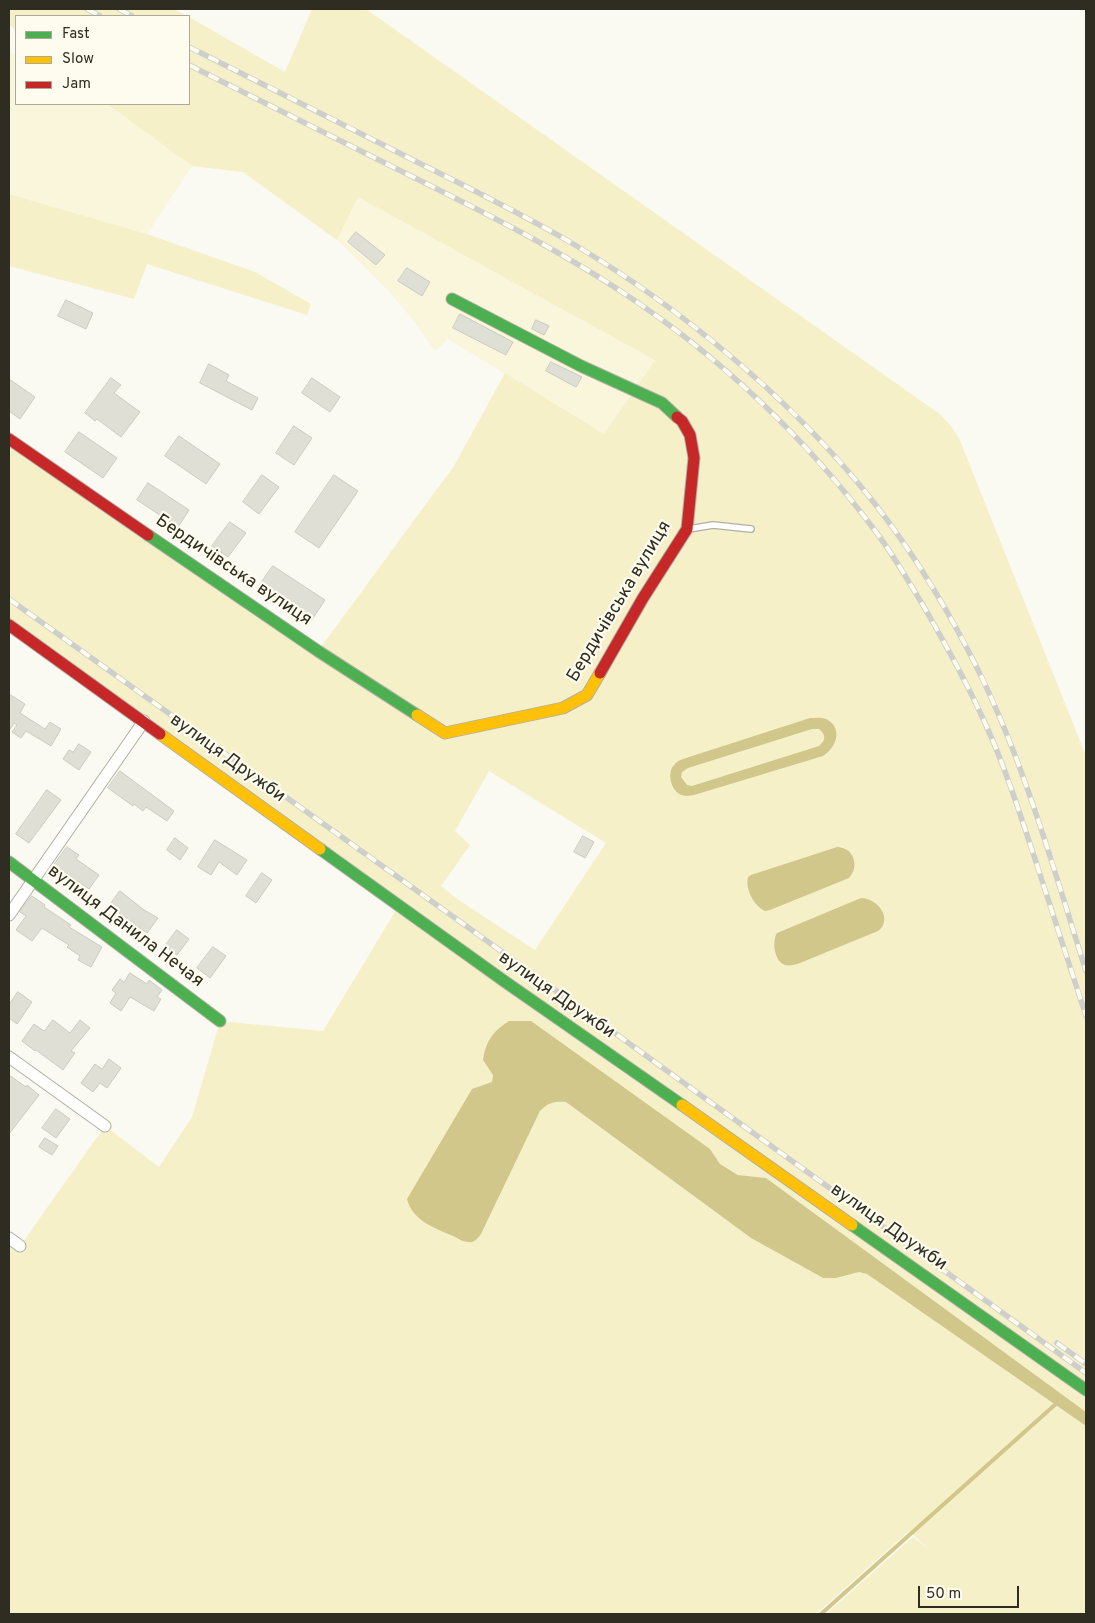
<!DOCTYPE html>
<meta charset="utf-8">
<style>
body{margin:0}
#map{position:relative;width:1095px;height:1623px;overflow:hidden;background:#faf9f2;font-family:Overpass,sans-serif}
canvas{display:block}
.frame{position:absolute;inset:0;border:10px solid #2f2d21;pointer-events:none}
.legend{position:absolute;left:15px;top:15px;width:175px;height:90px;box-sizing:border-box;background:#fefcef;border:1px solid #aba99d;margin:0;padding:6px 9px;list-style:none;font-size:15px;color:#2f2d21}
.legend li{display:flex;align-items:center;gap:10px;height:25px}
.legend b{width:25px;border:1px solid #aba99d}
.scale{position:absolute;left:918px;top:1586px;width:101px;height:22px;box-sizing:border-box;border:2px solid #2f2d21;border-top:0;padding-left:6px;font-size:15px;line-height:18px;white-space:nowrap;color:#2f2d21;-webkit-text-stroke:4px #fefcef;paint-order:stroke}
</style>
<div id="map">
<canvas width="1095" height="1623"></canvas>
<div class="frame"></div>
<ul class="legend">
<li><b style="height:6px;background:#4caf50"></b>Fast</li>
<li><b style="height:6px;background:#ffc107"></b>Slow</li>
<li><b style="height:6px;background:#c62828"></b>Jam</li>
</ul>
<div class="scale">50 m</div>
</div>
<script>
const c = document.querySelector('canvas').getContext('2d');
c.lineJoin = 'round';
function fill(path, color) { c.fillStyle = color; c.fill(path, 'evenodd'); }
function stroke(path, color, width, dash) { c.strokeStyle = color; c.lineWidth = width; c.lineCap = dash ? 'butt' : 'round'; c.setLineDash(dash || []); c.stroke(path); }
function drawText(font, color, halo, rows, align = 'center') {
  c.font = font + ' Overpass,sans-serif'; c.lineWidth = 4.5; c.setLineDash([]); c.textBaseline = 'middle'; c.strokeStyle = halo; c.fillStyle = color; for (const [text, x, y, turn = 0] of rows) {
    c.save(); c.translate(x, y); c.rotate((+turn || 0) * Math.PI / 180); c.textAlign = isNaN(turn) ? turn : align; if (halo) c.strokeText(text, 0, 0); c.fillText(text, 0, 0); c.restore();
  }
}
fill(new Path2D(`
 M9 50 16 56V104H107L192 166 147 234 9 194Z
 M358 197 656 359 604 434 448 339 435 351 413 320 389 291 337 240Z`), '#f9f6db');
fill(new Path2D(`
 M9 9H174L187 16H16V31L9 24Z
 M312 9H366L941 415 951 426 959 438 1086 756V1412L766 1178 739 1175 720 1164 710 1149 493 1075 492 1082 481 1234 540 1111C548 1103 554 1101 566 1102L751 1238 823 1278H836L859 1272 867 1274 1086 1426V1614H826L913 1537 929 1549 909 1531 816 1614H9V1238L20 1246 105 1126 159 1167 192 1117 220 1021 323 1031 399 905 9 625V439L318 651 454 466 505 373 604 434 655 360 358 197 337 240 243 172 192 166 107 104H189V17L285 72ZM489 771 606 843 535 950 460 901 441 886 470 845 455 831Z
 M9 194 147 234 255 272 311 304 307 315 147 264 134 299 9 266Z`), '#f6f0c9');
fill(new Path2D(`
 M810 718C815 718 821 717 826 719 844 728 836 748 823 756L694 795C689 796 683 797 678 793 670 787 667 771 675 764 677 761 683 759 686 758ZM812 729H819C826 735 826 740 819 746L692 786 687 785 681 777 682 772 688 768Z
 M837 847C854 847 860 867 849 878L770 910 765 911C754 906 745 889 748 877L751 875Z
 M861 898C877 898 894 919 878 931L800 963C794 965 788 967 783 964 774 959 772 941 777 933Z
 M509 1021H531L710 1149 720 1164 738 1175 766 1178 1086 1412V1426L867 1274 859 1272 836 1278H823L751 1238 566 1102C554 1101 548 1103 540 1111L481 1234C477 1239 474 1243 468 1242 463 1242 457 1238 453 1236 434 1228 412 1220 407 1199L472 1089 492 1082 493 1075 483 1060C486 1041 493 1031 509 1021Z`), '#d1c78a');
stroke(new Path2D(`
 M821 1614 1058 1402`), '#d1c78a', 4);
const building = new Path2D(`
 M356 232 385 255 376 265 348 242Z
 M407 268 430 282 422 296 398 281Z
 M66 300 93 313 86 329 58 316Z
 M460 314 513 342 506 355 453 328Z
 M536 320 549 326 544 335 532 329Z
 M551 362 582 377 576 387 546 371Z
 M209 364 229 375 226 381 258 398 252 410 200 383Z
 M111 378 121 385 114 393 140 412 121 437 97 419 95 421 85 413Z
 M312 378 340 397 330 412 302 393Z
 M9 379 35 397 20 419 9 411Z
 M294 426 312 438 294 465 276 453Z
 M79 432 117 458 103 478 65 452Z
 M179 436 220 464 206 484 165 456Z
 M262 475 279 487 259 514 243 502Z
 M334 475 358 491 319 548 295 532Z
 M148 483 189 510 178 527 137 500Z
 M230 522 246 533 228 557 212 546Z
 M273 566 325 600 311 621 259 586Z
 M9 694 25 704 20 713 45 729 50 722 61 729 51 746 26 731 21 738 12 732 17 725 14 723 9 731Z
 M79 744 91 752 79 770 63 759 69 750 73 752Z
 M120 771 174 811 167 821 146 807 143 811 134 804 133 806 108 788Z
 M47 790 61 800 29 843 16 834Z
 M583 836 594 842 585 858 574 852Z
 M175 838 188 848 180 860 167 850Z
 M215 840 247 860 237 875 219 862 211 875 198 867Z
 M67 847 79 855 76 859 99 875 89 889 54 865Z
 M262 873 272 880 256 903 246 896Z
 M120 891 144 910 158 918 147 933 109 906Z
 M32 896 45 905 44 907 71 925 69 927 102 947 91 967 78 960 80 956 67 947 69 945 42 928 32 941 16 930 26 916 20 912Z
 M177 930 189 939 177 955 165 946Z
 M213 947 226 956 210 978 197 968Z
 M130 973 147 984 149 980 162 990 157 997 161 999 154 1011 130 997 121 1011 110 1003 116 993 112 990 120 979 124 982Z
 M18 992 32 1002 17 1024 9 1018V1005Z
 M53 1020 70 1033 80 1020 90 1028 71 1051 75 1053 63 1070 36 1050 35 1051 22 1041 34 1024 44 1031Z
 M109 1059 121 1068 107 1088 100 1083 93 1092 81 1083 95 1064 102 1069Z
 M9 1075 26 1087 27 1085 39 1095 9 1134Z
 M56 1109 70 1119 56 1138 42 1128Z
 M45 1138 58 1146 52 1155 39 1147Z`);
fill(building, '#e0dfd5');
stroke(building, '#cccbc2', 1);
const lane = new Path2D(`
 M689 529 713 525 751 529`);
const street = new Path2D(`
 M9 915 144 721
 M9 1057 105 1126
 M9 1238 20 1246`);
const fast = new Path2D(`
 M452 299 581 366 662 403 677 417
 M148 535 318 651 417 715
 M320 849 504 981 682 1105
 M9 862 220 1021
 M852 1225 1086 1390`);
const slow = new Path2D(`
 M417 715 445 733 563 708 587 695 600 673
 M160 734 320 849
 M682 1105 852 1225`);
const jam = new Path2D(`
 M9 439 148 535
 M9 625 160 734
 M600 673 643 598 687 529 694 458 690 435 682 421 677 417`);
stroke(lane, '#b1afa6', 8);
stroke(street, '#b1afa6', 13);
stroke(fast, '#b1afa6', 13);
stroke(slow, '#b1afa6', 13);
stroke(jam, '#b1afa6', 13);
stroke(lane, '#fefefd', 5.5);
stroke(street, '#fefefd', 11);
stroke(fast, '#4caf50', 11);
stroke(slow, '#ffc107', 11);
stroke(jam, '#c62828', 11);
const rail = new Path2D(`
 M87 9 100 16
 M119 9 132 16
 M189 47C265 85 342 124 419 163 471 189 524 215 575 245 679 307 786 395 863 489 904 539 940 596 970 654 1022 754 1052 864 1086 971
 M189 65C263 102 337 139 411 176 483 212 554 247 622 292 719 356 806 438 876 532 894 556 909 582 924 607 946 645 967 683 985 723 1006 769 1021 817 1037 865 1053 915 1070 966 1086 1016
 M9 599 469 928 1086 1373
 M1057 1343 1086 1364`);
stroke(rail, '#cececb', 5.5);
stroke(rail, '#fefcef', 4, [11]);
drawText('18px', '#2f2d21', '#fefcef', [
 ["Бердичівська вулиця",233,571,34],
 ["Бердичівська вулиця",620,602,-59],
 ["вулиця Дружби",227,759,36],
 ["вулиця Данила Нечая",125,927,37],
 ["вулиця Дружби",556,996,35],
 ["вулиця Дружби",888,1228,35]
]);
</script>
